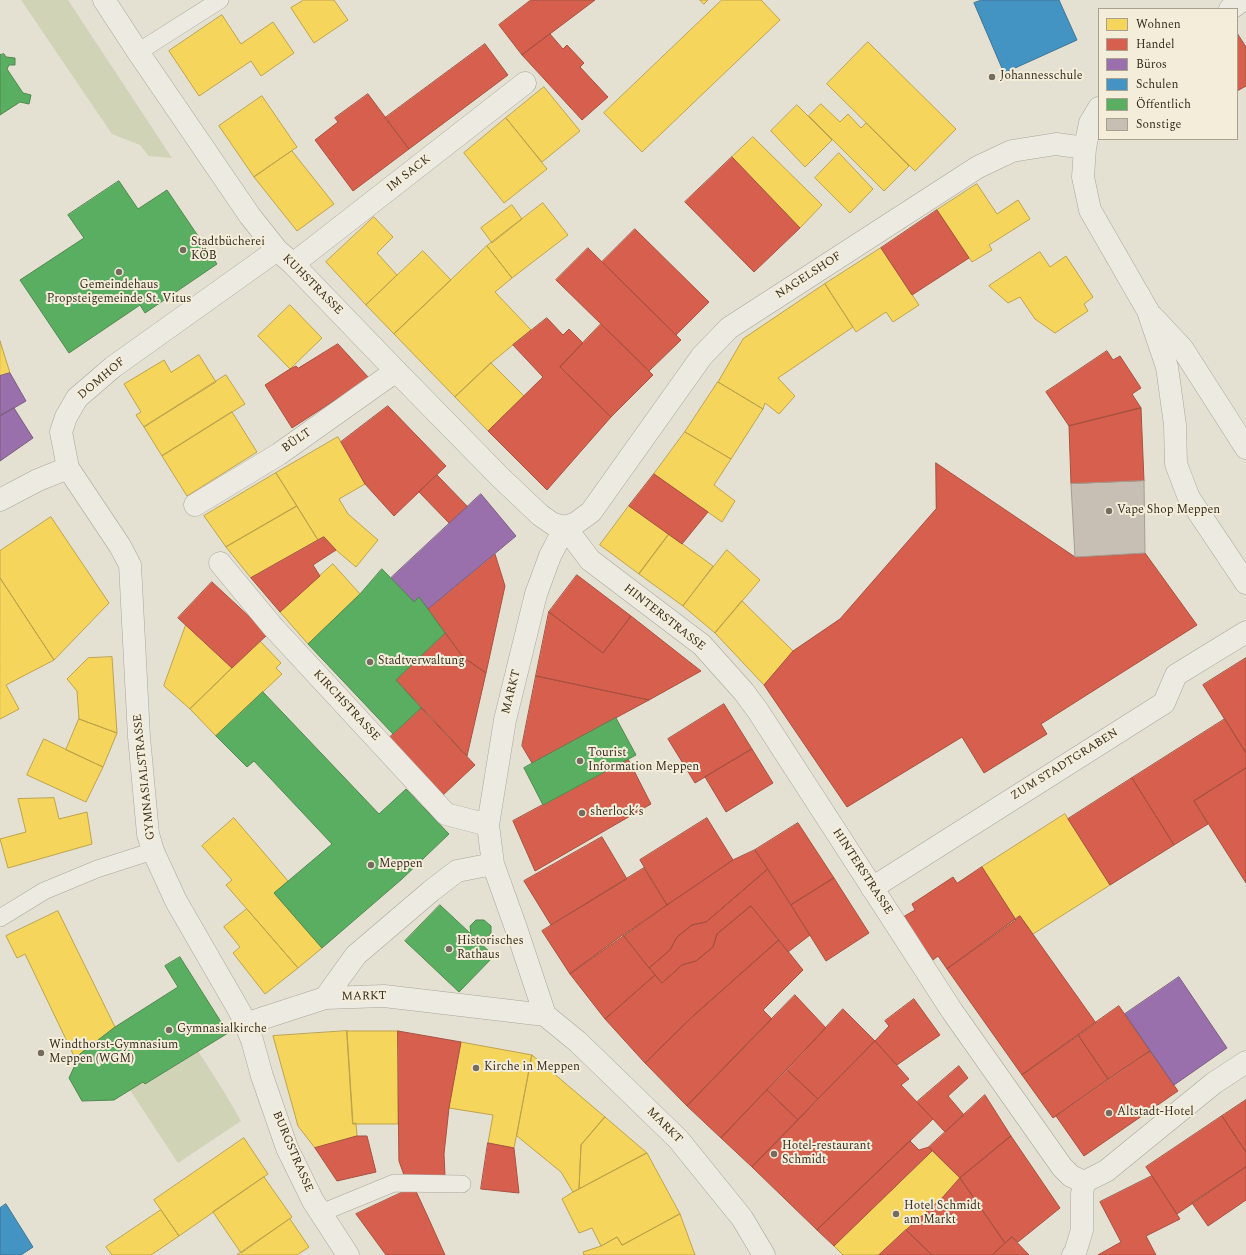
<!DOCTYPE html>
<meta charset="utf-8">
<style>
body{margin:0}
#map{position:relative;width:1246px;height:1255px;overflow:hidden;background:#e4e0d2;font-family:Spectral,serif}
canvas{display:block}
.legend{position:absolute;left:1098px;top:8px;width:140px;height:132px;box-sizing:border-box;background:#f3edd9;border:1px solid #a9a190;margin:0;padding:5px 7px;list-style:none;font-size:12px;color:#392e22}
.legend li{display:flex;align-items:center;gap:8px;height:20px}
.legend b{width:20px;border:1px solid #a9a190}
</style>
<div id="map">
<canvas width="1246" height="1255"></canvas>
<ul class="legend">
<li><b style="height:11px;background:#f6d55c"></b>Wohnen</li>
<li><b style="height:11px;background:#d6604d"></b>Handel</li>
<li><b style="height:11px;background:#9970ab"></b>Büros</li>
<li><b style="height:11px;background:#4393c3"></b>Schulen</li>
<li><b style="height:11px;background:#5aae61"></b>Öffentlich</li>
<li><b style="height:11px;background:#c7bfb3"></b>Sonstige</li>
</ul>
</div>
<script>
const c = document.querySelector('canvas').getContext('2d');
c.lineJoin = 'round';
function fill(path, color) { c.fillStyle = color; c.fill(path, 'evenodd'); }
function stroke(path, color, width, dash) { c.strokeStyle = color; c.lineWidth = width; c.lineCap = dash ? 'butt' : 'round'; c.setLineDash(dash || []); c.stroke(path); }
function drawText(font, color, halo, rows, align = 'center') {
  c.font = font + ' Spectral,serif'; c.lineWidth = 4; c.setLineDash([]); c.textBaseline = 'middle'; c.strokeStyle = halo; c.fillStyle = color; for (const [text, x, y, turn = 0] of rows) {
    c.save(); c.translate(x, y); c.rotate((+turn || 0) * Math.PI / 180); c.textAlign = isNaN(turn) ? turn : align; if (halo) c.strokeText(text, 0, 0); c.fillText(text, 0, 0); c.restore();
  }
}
fill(new Path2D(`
 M21 0H68L172 158 149 156 140 145 112 134Z
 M198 1051 223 1090 241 1121 178 1163 130 1090 143 1082 145 1084Z`), '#d1d3b6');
const homes = new Path2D(`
 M304 0H334L348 20 314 43 291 8Z
 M700 0H708L704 4Z
 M722 0H761L780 20 642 152 604 113Z
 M222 15 241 44 273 22 294 53 261 76 251 61 199 96 169 51Z
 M868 42 956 129 915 171 827 84Z
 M544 87 580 131 542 162 506 118Z
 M262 96 297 147 254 177 219 126Z
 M821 104 840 122 848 114 861 128 866 123 909 166 884 191 809 116Z
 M797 105 832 140 805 167 771 131Z
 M506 118 547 169 504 203 464 153Z
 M753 137 822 205 800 228 732 157Z
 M292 151 334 204 297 231 254 177Z
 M839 153 873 189 850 213 815 178Z
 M977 184 997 214 1018 200 1030 219 989 245 992 250 972 262 937 210Z
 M543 203 568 235 512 278 487 246Z
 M512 205 522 219 492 243 481 228Z
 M374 217 393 237 377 253 397 275 366 305 326 262Z
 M487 246 512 278 495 292 531 330 491 363 455 397 394 334Z
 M881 248 919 305 893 322 886 312 856 332 825 284Z
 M423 251 451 280 394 334 366 305Z
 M1040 252 1050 267 1066 256 1093 297 1084 304 1088 311 1055 333 1035 319 1020 297 1008 303 989 286Z
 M825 284 853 327 778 378 795 396 779 414 765 403 763 409 718 382 743 339Z
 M290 305 322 338 290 369 258 336Z
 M0 341 10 373 0 376Z
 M199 355 216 382 144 427 136 415 141 412 124 384 164 360 171 372Z
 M491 363 524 396 488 431 455 397Z
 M226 375 245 404 162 456 144 427Z
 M718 382 763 409 731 459 685 432Z
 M232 412 257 452 187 496 162 456Z
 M685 432 731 459 714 485 735 501 722 522 654 474Z
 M338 437 365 484 339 499 348 514 378 540 356 567 336 550 324 537 318 540 276 473Z
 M276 473 297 506 226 547 204 516Z
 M297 506 318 540 251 578 226 547Z
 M629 506 669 534 639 574 600 545Z
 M51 517 109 603 54 660 0 578V551Z
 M669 534 713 566 683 606 639 574Z
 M727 550 760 580 715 633 683 606Z
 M333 564 360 594 308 644 280 612Z
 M0 578 54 660 6 685 19 709 0 719Z
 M742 601 793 651 764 685 715 633Z
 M186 625 232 668 190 709 164 686Z
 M260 641 281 663 276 668 282 674 216 736 190 709Z
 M112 657 117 733 79 719 77 691 67 679 88 658Z
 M79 719 117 733 103 767 66 750Z
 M44 739 103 767 86 802 27 775Z
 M54 798 59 819 87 812 92 844 8 868 0 839 26 832 18 799Z
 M1065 814 1110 885 1033 934 1020 916 1016 920 982 867Z
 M234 818 288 881 274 893 322 948 298 968 226 885 232 880 202 846Z
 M247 909 298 968 265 994 233 953 240 947 224 927Z
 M58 911 115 1027 75 1058 25 954 17 958 6 936Z
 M347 1031H398V1124H353Z
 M347 1031 353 1124 356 1123 357 1136 315 1148 298 1126 273 1036Z
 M461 1042 532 1055 514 1148 488 1143 493 1115 449 1108Z
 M532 1055 605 1117 581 1145 579 1189 573 1192 561 1172 517 1136Z
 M605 1117 647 1153 579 1189 581 1145Z
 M244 1138 268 1174 179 1236 154 1200Z
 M932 1151 960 1178 943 1197 879 1255H843L834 1246Z
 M647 1153 680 1214 622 1245 617 1237 601 1246 592 1228 579 1233 562 1199 573 1192Z
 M264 1177 292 1217 241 1253 213 1212Z
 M161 1210 179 1236 151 1255H112L106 1247Z
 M680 1214 695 1255H584L583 1252 601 1246 617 1237 622 1245Z
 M290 1219 309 1247 297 1255H237Z`);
fill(homes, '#f6d55c');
stroke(homes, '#bda34b', 1);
const shops = new Path2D(`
 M531 0H536L537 1 539 0H595L522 55 499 25Z
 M1237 33 1246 47V86L1237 91Z
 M550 34 563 49 567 45 584 63 580 67 608 97 582 120 522 55Z
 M485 44 508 75 409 149 385 118Z
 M368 94 409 149 353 191 315 140 338 122 335 118Z
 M732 157 800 228 754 272 685 202Z
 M937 210 969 258 912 295 881 248Z
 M635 229 709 302 676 335 602 262Z
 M588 248 681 340 649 371 556 280Z
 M547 318 563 335 569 329 583 343 560 367 611 417 547 490 488 431 543 377 513 345Z
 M601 324 653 375 611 417 560 367Z
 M338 344 369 378 292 428 265 385 290 369 296 366 298 368Z
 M1107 351 1113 360 1120 356 1141 388 1132 394 1141 408 1069 426 1046 392Z
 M388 406 446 466 394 516 365 484 341 442Z
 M1141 408 1144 481 1071 484 1069 426Z
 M936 463 1075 557 1145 553 1197 625 1041 724 1047 734 984 773 962 737 847 807 764 685 793 651 840 619 936 509Z
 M654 474 708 512 682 544 629 506Z
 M437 475 468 507 450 524 419 492Z
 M324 537 336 550 313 565 320 576 280 612 251 578Z
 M495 554 505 586 486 673 463 657 428 609Z
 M577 575 631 616 603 653 549 612Z
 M212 582 268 634 232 668 178 618Z
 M549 612 603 653 631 616 701 671 649 700 536 676Z
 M445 633 463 657 486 673 467 756 396 680Z
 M1246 658V753L1203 685Z
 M536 676 649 700 532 763 522 746Z
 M724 704 752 749 695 783 668 739Z
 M421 708 475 765 443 795 389 738Z
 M1225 719 1246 753V768L1194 801 1208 824 1174 845 1132 778Z
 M752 749 773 783 726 812 705 777Z
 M628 759 651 804 535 871 513 821Z
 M1246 768V883L1194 801Z
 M1132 778 1174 845 1110 885 1068 819Z
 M707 818 733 860 667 905 640 860Z
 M798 823 834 878 791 905 755 850Z
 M602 837 627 879 551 925 524 881Z
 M755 850 768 869 706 922 692 925 677 937 670 950 649 968 623 935 733 860Z
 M982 867 1016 920 947 969 938 956 933 960 903 917 915 910 912 904 953 877 957 883Z
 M644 868 667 905 570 974 542 931Z
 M768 869 810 935 788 952 751 906 717 934 713 947 696 961 682 965 662 983 649 968 670 950 677 937 692 925 706 922Z
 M834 878 869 933 826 961 791 905Z
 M751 906 779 940 692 1017 645 1063 605 1019 655 975 662 983 682 965 696 961 713 947 717 934Z
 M1020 916 1096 1023 1022 1075 947 969Z
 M623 935 655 975 605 1019 570 974Z
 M779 940 803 970 763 1010 772 1019 687 1106 645 1063 692 1017Z
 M795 995 826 1028 721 1138 687 1106Z
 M914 999 940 1035 897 1065 875 1041 889 1026 885 1021Z
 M1119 1006 1150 1051 1108 1079 1078 1035Z
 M843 1009 875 1041 818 1099 787 1070Z
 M398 1031 461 1042 449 1108 444 1154 445 1176 405 1178 399 1161Z
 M1078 1035 1108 1079 1053 1118 1022 1075Z
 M875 1041 909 1079 901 1085 933 1119 817 1230 752 1167Z
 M1150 1051 1178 1091 1084 1156 1056 1116Z
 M959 1066 968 1078 948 1096 964 1115 945 1132 917 1102Z
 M787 1070 818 1099 798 1120 767 1090Z
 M767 1090 798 1120 752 1167 721 1138Z
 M985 1095 1011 1136 960 1178 929 1147Z
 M1246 1100V1152L1222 1116Z
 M1222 1116 1246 1152V1167L1177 1214 1146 1167Z
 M357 1136H367L376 1172 337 1181 315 1148Z
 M1011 1136 1060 1208 1018 1242 1012 1237 1005 1243 960 1178Z
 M910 1141 919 1150 929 1147 932 1151 834 1246 817 1230Z
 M488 1143 514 1148 519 1193 481 1189Z
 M1246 1167V1200L1208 1226 1192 1203Z
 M1152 1176 1180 1219 1146 1236 1156 1255H1098L1121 1242 1100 1202Z
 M960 1178 1005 1243 992 1255H932L906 1230 943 1197Z
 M414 1187 427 1215 445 1255H386L356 1214Z
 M906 1230 932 1255H879Z
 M1012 1237 1029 1255H992L1005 1243Z`);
fill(shops, '#d6604d');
stroke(shops, '#a75140', 1);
const offices = new Path2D(`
 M10 373 26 401 0 416V376Z
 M14 408 33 438 0 461V416Z
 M481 494 516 536 428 609 419 597 414 602 391 578Z
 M1179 977 1227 1048 1174 1085 1125 1014Z`);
fill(offices, '#9970ab');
stroke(offices, '#7c5c82', 1);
const schools = new Path2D(`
 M982 0H1059L1077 40 1004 73 974 3Z
 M6 1204 33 1247 21 1255H0V1208Z`);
fill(schools, '#4393c3');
stroke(schools, '#407593', 1);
const public = new Path2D(`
 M4 54 6 57 15 58V65H9L7 69 23 93 31 95 29 104 20 102 0 115V55Z
 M119 181 138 209 167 190 217 264 145 313 140 305 69 353 20 280 84 238 68 215Z
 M382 569 414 602 419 597 445 633 396 680 421 708 393 734 308 644 360 594Z
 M263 692 379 814 406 789 449 834 402 879 322 948 274 893 332 844 254 761 247 767 216 736Z
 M616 718 636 755 543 805 524 768Z
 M440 905 471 934 470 926 476 920H484L491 926V933L486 939H476L494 956 459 992 405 941Z
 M180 957 228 1033 145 1084 143 1082 114 1100 82 1101 69 1078 80 1054 115 1027 178 987 165 966Z`);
fill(public, '#5aae61');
stroke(public, '#50884e', 1);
const building = new Path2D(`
 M1144 481 1145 553 1075 557 1071 484Z`);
fill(building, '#c7bfb3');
stroke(building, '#a59c91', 1);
const service = new Path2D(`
 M138 52 220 0
 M0 918 44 891 97 869 153 851
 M321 1213 394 1183 462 1184`);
const pedestrian = new Path2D(`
 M195 505 279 454 396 371
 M565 527 550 556 536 594 505 720 488 825 493 864 516 928 545 1015 578 1042 678 1139 742 1218 764 1255
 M220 563 273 627 446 814 488 825
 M872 888 1164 703 1176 675 1246 632
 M325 998 356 955 431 891 457 871 493 864
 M245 1024 325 998 384 996 545 1015
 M1073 1255 1075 1253 1082 1230V1194L1084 1182`);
const minor = new Path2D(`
 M104 0 138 52 250 216 277 250 293 264 396 371 500 477 540 515 553 524 565 527
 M1230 9 1243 0
 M1099 108 1090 123 1085 148 1083 177 1090 210 1148 311 1167 367 1175 425 1176 464 1189 498 1246 583
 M277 250 113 367 77 398 66 417 61 432 68 468 120 546 130 565 139 737 148 834 153 851 176 901 240 1012 252 1040 262 1076 287 1148 313 1201 348 1255
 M293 264 525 83
 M1153 317 1182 348 1246 448
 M0 500 38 480 68 468
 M565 527 590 560 702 645 744 692 758 711 952 1011 1062 1167 1071 1176 1084 1182 1106 1171 1214 1083 1246 1062
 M565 527 576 523 591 512 702 356 729 328 978 167 1012 151 1056 144 1085 148`);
stroke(service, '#aaa59a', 18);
stroke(pedestrian, '#aaa59a', 23);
stroke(minor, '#aaa59a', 23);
stroke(service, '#edeae2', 17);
stroke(pedestrian, '#edeae2', 22);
stroke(minor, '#edeae2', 22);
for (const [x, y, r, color] of [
 [992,77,4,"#756c60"],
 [183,250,4,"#756c60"],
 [119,272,4,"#756c60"],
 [1109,511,4,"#756c60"],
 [370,662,4,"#756c60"],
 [580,761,4,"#756c60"],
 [582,813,4,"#756c60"],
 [371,865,4,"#756c60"],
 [449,949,4,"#756c60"],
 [169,1030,4,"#756c60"],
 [41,1053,4,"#756c60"],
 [476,1068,4,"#756c60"],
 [1109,1113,4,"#756c60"],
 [774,1154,4,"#756c60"],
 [896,1214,4,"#756c60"]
]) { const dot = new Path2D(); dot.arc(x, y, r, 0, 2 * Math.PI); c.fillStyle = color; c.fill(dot); stroke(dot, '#f3edd9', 1.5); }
drawText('12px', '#392e22', '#f3edd9', [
 ["Johannesschule",1000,77],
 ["Stadtbücherei",191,243],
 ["KÖB",191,257],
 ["Gemeindehaus",119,286,"center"],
 ["Propsteigemeinde St. Vitus",119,300,"center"],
 ["Vape Shop Meppen",1117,511],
 ["Stadtverwaltung",378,662],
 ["Tourist",588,754],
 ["Information Meppen",588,768],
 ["sherlock´s",590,813],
 ["Meppen",379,865],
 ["Historisches",457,942],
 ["Rathaus",457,956],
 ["Gymnasialkirche",177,1030],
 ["Windthorst-Gymnasium",49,1046],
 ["Meppen (WGM)",49,1060],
 ["Kirche in Meppen",484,1068],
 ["Altstadt-Hotel",1117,1113],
 ["Hotel-restaurant",782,1147],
 ["Schmidt",782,1161],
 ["Hotel Schmidt",904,1207],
 ["am Markt",904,1221]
], 'left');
drawText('12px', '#392e22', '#f3edd9', [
 ["IM SACK",409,174,-38],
 ["NAGELSHOF",809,276,-33],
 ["KUHSTRASSE",312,285,45],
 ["DOMHOF",102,379,-40],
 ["BÜLT",297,441,-35],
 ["HINTERSTRASSE",664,618,38],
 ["MARKT",512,692,-76],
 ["KIRCHSTRASSE",346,706,47],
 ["ZUM STADTGRABEN",1065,765,-32],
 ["GYMNASIALSTRASSE",145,777,-96],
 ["HINTERSTRASSE",862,872,57],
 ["MARKT",364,997,-1],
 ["MARKT",664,1126,45],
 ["BURGSTRASSE",292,1152,67]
]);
</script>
